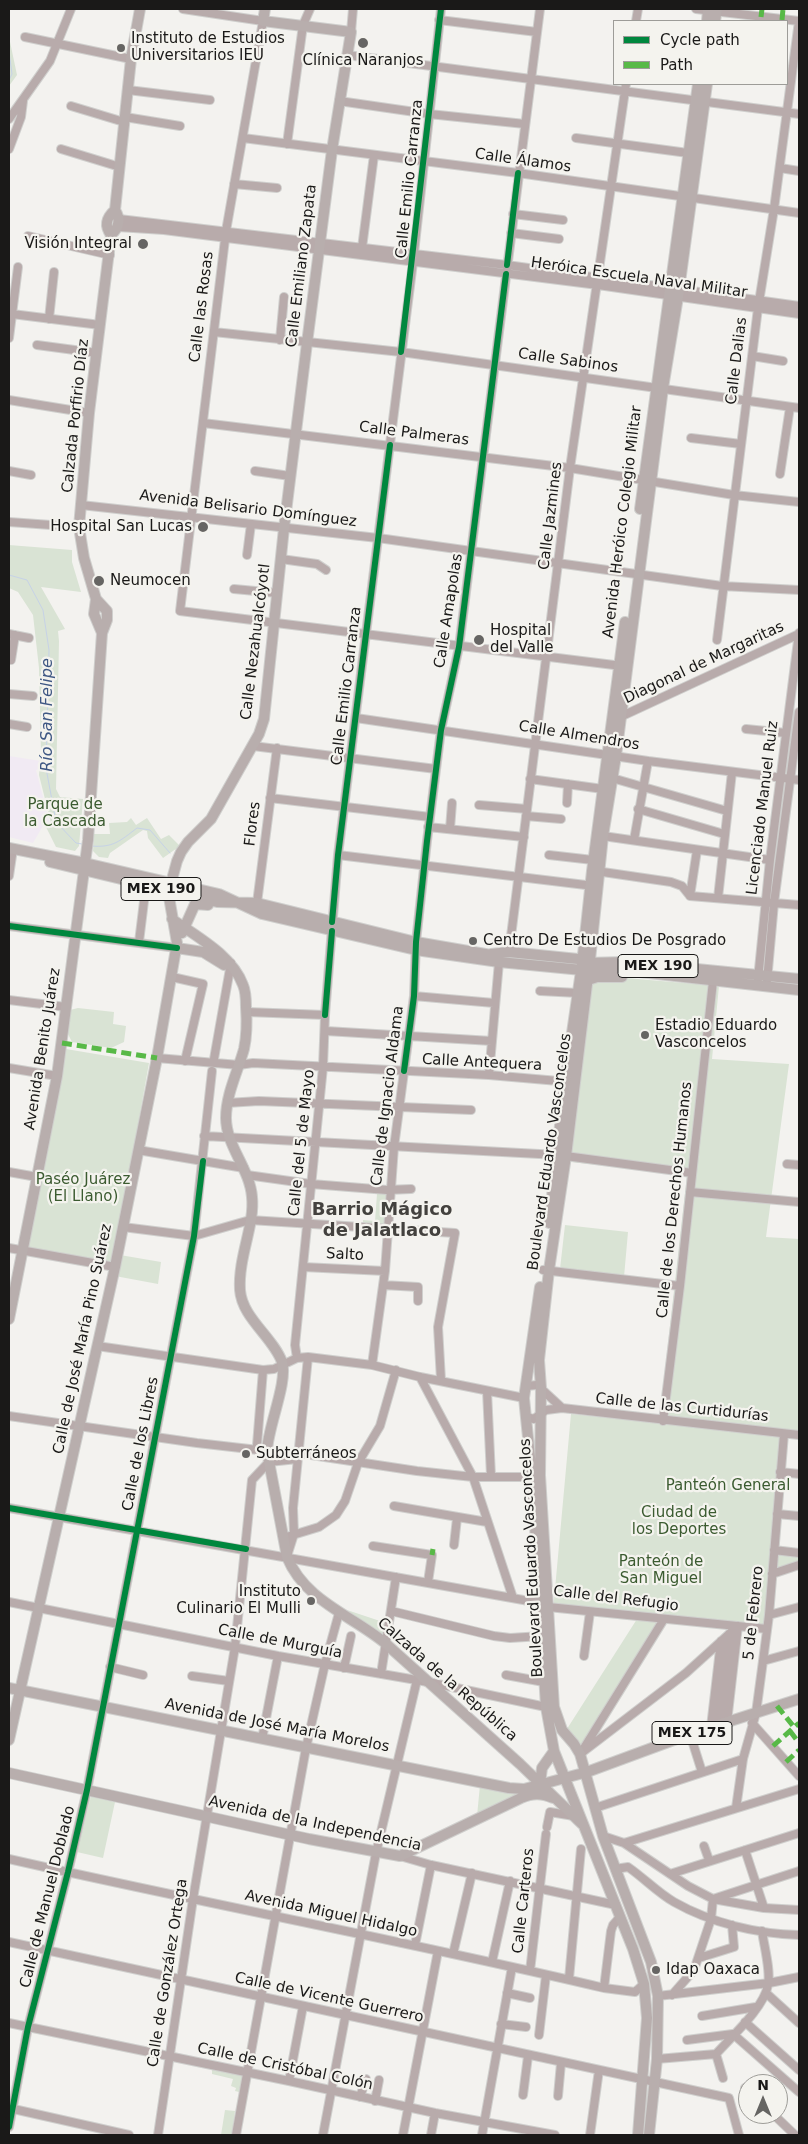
<!DOCTYPE html>
<meta charset="utf-8">
<style>
body{margin:0}
#map{position:relative;width:808px;height:2144px;overflow:hidden;background:#f3f2ef;font-family:"DejaVu Sans",sans-serif}
canvas{display:block}
.frame{position:absolute;inset:0;border:10px solid #1a1918;pointer-events:none}
.legend{position:absolute;left:613px;top:20px;width:175px;height:65px;box-sizing:border-box;background:#f4f3ee;border:1px solid #9d9c98;margin:0;padding:6px 9px;list-style:none;font-size:15px;color:#1a1918}
.legend li{display:flex;align-items:center;gap:10px;height:25px}
.legend b{width:25px;border:1px solid #9d9c98}
.north{position:absolute;left:738px;top:2074px;width:50px;height:50px;box-sizing:border-box;background:#f4f3ee;border:1px solid #9d9c98;border-radius:50%;rotate:0deg;font-size:14px;font-weight:700;line-height:20px;text-align:center;color:#1a1918}
.north::after{content:'';display:block;margin:auto;width:18px;height:22px;background:#666563;clip-path:polygon(50% 0,100% 100%,50% 72%,0 100%)}
</style>
<div id="map">
<canvas width="808" height="2144"></canvas>
<div class="frame"></div>
<ul class="legend">
<li><b style="height:6px;background:#00873e"></b>Cycle path</li>
<li><b style="height:6px;background:#58b947"></b>Path</li>
</ul>
<div class="north">N</div>
</div>
<script>
const c = document.querySelector('canvas').getContext('2d');
c.lineJoin = 'round';
function fill(path, color) { c.fillStyle = color; c.fill(path, 'evenodd'); }
function stroke(path, color, width, dash) { c.strokeStyle = color; c.lineWidth = width; c.lineCap = dash ? 'butt' : 'round'; c.setLineDash(dash || []); c.stroke(path); }
function drawText(font, color, halo, rows, align = 'center') {
  c.font = font + ' "DejaVu Sans",sans-serif'; c.lineWidth = 4.5; c.setLineDash([]); c.textBaseline = 'middle'; c.strokeStyle = halo; c.fillStyle = color; for (const [text, x, y, turn = 0] of rows) {
    c.save(); c.translate(x, y); c.rotate((+turn || 0) * Math.PI / 180); c.textAlign = isNaN(turn) ? turn : align; if (halo) c.strokeText(text, 0, 0); c.fillText(text, 0, 0); c.restore();
  }
}
fill(new Path2D(`
 M9 756 41 761V769L36 770 50 824H44L33 843 9 837Z`), '#f1eaf3');
fill(new Path2D(`
 M9 37 17 75 9 86Z
 M9 545 72 550V562L81 592 41 587 65 629 58 631 59 641 56 789 60 797 83 799 79 846 75 851 56 847 45 825 51 823 39 775 41 753 39 668 33 615 18 592 9 588Z
 M131 818 136 825 147 818 161 839 169 835 180 846 163 858 148 838 147 831 143 830 110 853 108 858 99 857 93 851 94 834H110L109 823 127 822Z
 M591 975 719 986 712 1059 789 1064 766 1237 799 1239V1439L787 1438 778 1548 799 1551V1567L774 1576 768 1632 664 1622 580 1751 565 1732 637 1619 553 1611 571 1414 659 1423 687 1175 562 1161Z
 M78 1008 114 1012 113 1024 126 1026 124 1042 111 1048 72 1042 68 1034 70 1010Z
 M66 1049 149 1063 113 1264 28 1248Z
 M387 1193 385 1226 363 1224V1220L375 1221 377 1194Z
 M565 1225 628 1232 624 1277 560 1269Z
 M120 1255 161 1262 158 1284 115 1276Z
 M347 1610 386 1623 384 1638Z
 M480 1785 529 1791 477 1816Z
 M91 1796 115 1802 103 1858 77 1852Z
 M212 2068 243 2075 239 2092 235 2091 236 2088 231 2086 233 2079 212 2074Z
 M225 2110 235 2111 232 2135H221Z`), '#d9e3d4');
stroke(new Path2D(`
 M9 52 12 74 9 80
 M9 575 27 580 43 610 49 650 46 768 56 822 76 843 82 844
 M91 846C113 848 120 841 137 828L150 830 170 853`), '#c6d2e7', 1);
const minor = new Path2D(`
 M183 9 263 21 226 231 180 611 622 666
 M696 9 799 21
 M439 20 537 32
 M636 21 638 9
 M351 32 353 9
 M25 37 131 59
 M347 55 799 114
 M128 90 210 100
 M339 101 429 114 525 124
 M71 106 124 122
 M125 117 180 126
 M9 119 50 61 71 9
 M243 138 518 173 799 213
 M576 138 688 153
 M287 144 303 25 310 9
 M9 149 21 117 23 101
 M61 149 120 167
 M780 168 799 171
 M234 184 277 188
 M513 214 563 220
 M119 219 507 265 799 306
 M118 227 164 230 598 285 799 314
 M511 233 559 239
 M28 236 110 255
 M362 248 374 155
 M12 314 100 325
 M49 319 54 272
 M214 332 401 352 799 408
 M9 338 18 267
 M280 340 284 297
 M37 345 97 353
 M752 356 783 361
 M9 400 89 413
 M203 423 570 468 734 495 799 502
 M691 438 741 444
 M9 471 31 475
 M255 471 290 476
 M780 474 790 407
 M81 505 378 538 722 586 799 590
 M9 522 79 527
 M247 555 251 524
 M281 559 317 564 326 570
 M234 589 277 593
 M9 634 29 638
 M717 640 758 308 774 209 799 21
 M11 660 15 635
 M9 694 33 696
 M620 717 799 634
 M356 718 648 761 799 780
 M9 724 27 727
 M746 729 786 733
 M253 746 436 769
 M612 778 727 811
 M530 779 603 789
 M270 798 430 817
 M567 803 568 784
 M479 805 527 809
 M638 809 724 834
 M526 816 561 819
 M428 827 524 837
 M450 829 452 803
 M603 836 770 860
 M634 840 648 761
 M338 855 594 886
 M549 855 593 860
 M596 871 671 882 682 886 690 896 799 905
 M9 876 13 849
 M690 896 697 850
 M718 898 732 772
 M257 903 277 748
 M9 926 177 948
 M139 942 146 885
 M509 952 570 468 626 84
 M172 977 203 984 185 1061
 M758 979 770 860 799 633
 M767 981 774 903 799 712
 M540 991 578 993
 M414 996 494 1003
 M9 1000 66 1007
 M247 1012 325 1015
 M326 1031 492 1041
 M157 1058 239 1065 253 1063 489 1075 570 1082
 M214 1059 231 963
 M9 1068 57 1076
 M489 1075 499 962
 M227 1103 259 1101 471 1110
 M204 1136 558 1155 692 1173
 M138 1150 244 1168
 M787 1164 799 1165
 M9 1172 37 1177
 M247 1175 311 1184 387 1190 411 1189
 M690 1192 799 1202
 M123 1227 194 1236 250 1220 455 1233 438 1327 441 1380
 M9 1248 115 1267
 M303 1267 385 1271
 M543 1270 680 1286
 M383 1285 418 1287V1301
 M97 1346 263 1370 274 1369 297 1358 308 1357 372 1365 420 1377 524 1398
 M297 1358 295 1345 323 1067 325 1015 338 855 413 262 441 9
 M372 1365 385 1271 394 1147 414 996 416 942 427 841 441 730 459 647 540 9
 M420 1377 473 1477 513 1598
 M526 1386 537 1385 562 1408
 M487 1391 491 1476
 M9 1416 197 1443 267 1451
 M526 1417 534 1419 546 1410 562 1408 799 1435
 M663 1421 680 1286 713 981
 M257 1445 263 1370
 M298 1453 417 1471 473 1477H532
 M780 1472 799 1474
 M394 1506 487 1522
 M9 1508 540 1603 548 1607 767 1629
 M777 1514 799 1516
 M283 1538 319 1527 336 1515 345 1501 358 1463 380 1426 396 1370
 M454 1545 457 1518
 M373 1546 432 1555 428 1582
 M774 1550 799 1553
 M287 1556 294 1534 293 1508 308 1357
 M772 1574 799 1565
 M9 1602 278 1656 428 1682 546 1707
 M391 1611 494 1636 510 1638 542 1636
 M769 1615 799 1607
 M584 1656 590 1612
 M763 1661 799 1651
 M110 1667 143 1675
 M344 1668 351 1636
 M381 1674 396 1577
 M506 1675 544 1682
 M192 1676 229 1681
 M727 1722 738 1626
 M752 1723 799 1776
 M719 1724 729 1634
 M711 1727 721 1641
 M690 1734 702 1772
 M262 1739 278 1656
 M584 1748 664 1619
 M580 1754 686 1673 738 1626
 M595 1808 743 1759
 M736 1808 743 1759 756 1713 763 1661 769 1615 784 1434
 M547 1827 550 1812 574 1816
 M603 1836 624 1843 688 1886 713 1899 764 1908 799 1910
 M624 1843 799 1789
 M704 1846 709 1860
 M745 1850 764 1908
 M400 1856 431 1865 616 1905
 M9 1859C207 1904 406 1941 604 1988L635 1992 644 1984
 M615 1869 628 1867C644 1878 658 1893 674 1902 711 1923 757 1934 799 1935
 M670 1874 799 1833
 M9 1942 729 2098 739 2135
 M415 1945 431 1865
 M453 1954 472 1873
 M699 1958 734 1947 732 1925
 M492 1962 510 1881
 M530 1971 546 1834
 M569 1979 581 1849
 M604 1988 611 1931 613 1925 620 1917
 M507 1993 530 1998
 M766 1993 799 2023
 M672 1995 694 1970 711 1919 713 1899 799 1871
 M658 1996 769 1983 799 1977
 M702 2016 756 2007
 M745 2022 799 2070
 M9 2023 289 2081 435 2113 555 2135
 M501 2024 526 2027
 M539 2035 546 1975
 M687 2040 733 2034 799 2092
 M716 2054 723 2078
 M657 2059 716 2054C731 2037 764 2008 768 1985 771 1971 764 1946 762 1931
 M289 2081 303 2006
 M745 2088 748 2091
 M523 2095 528 2056
 M558 2096 561 2063
 M360 2097 366 2079
 M375 2101 379 2080
 M9 2108 129 2135
 M773 2114 795 2135
 M9 2127 28 2027 68 1872 87 1790 137 1531 194 1236 212 1071
 M158 2135 193 1899 235 1647 252 1480 269 1462 297 1459
 M236 2135 306 1748 325 1664 339 1613
 M323 2135 376 1853 417 1680
 M403 2135 438 1951
 M431 2135 435 2113
 M482 2135 512 1967
 M590 2135 599 2070`);
const major = new Path2D(`
 M707 21 708 9
 M715 21 717 9
 M115 210 131 59 140 9
 M111 235C104 225 106 218 115 210
 M111 235C119 228 121 219 115 210
 M640 509 698 84
 M96 599 94 614 102 633
 M9 848 85 863 219 894 262 914 416 950 499 962 582 970 604 968 799 990
 M50 862 217 902 257 903 416 942 497 956
 M172 919C197 937 232 955 243 985 246 992 246 1000 246 1007 247 1021 247 1035 244 1049 238 1071 226 1094 226 1118 226 1146 250 1169 252 1197 255 1225 238 1257 240 1290 242 1318 273 1337 282 1362 288 1382 268 1426 267 1451L287 1557C305 1601 351 1615 385 1643L520 1764 582 1824
 M182 933 195 904 208 905
 M177 948 203 952 224 965
 M491 954 509 952 588 960
 M586 963 625 962 799 979
 M582 982 597 977H622
 M549 1223 565 1081 582 964 592 871 625 622
 M540 1287 524 1398 532 1477 546 1707 554 1751 633 1949 644 1984 647 2018 638 2135
 M9 1319 57 1076 88 840 102 633 107 620V611L96 599 84 558 79 527 89 413 111 235
 M9 1688 509 1788 524 1789 587 1772 690 1734 799 1699
 M9 1740 115 1267 157 1058 177 943 169 897 171 883 177 861 181 852 188 842 211 819 259 734 264 719 284 528 307 343 332 150 351 32 263 21 265 9
 M9 1773 309 1839 400 1856 521 1798C533 1793 541 1793 553 1798
 M540 1784 542 1768 554 1751
 M649 2135 657 2059 658 1996 651 1962 603 1836 580 1754 574 1744 562 1730 554 1707 540 1475 541 1388 539 1360 549 1270 566 1156 590 960 603 836 616 756 663 388 678 297 707 84`);
stroke(minor, '#cfcfcd', 10);
stroke(major, '#cfcfcd', 12);
stroke(minor, '#b8abab', 8);
stroke(major, '#b8aead', 10);
stroke(new Path2D(`
 M761 17 762 9
 M782 20 783 9
 M62 1043 157 1058
 M432 1555 433 1549
 M777 1706 794 1727
 M790 1731 799 1743
 M773 1746 799 1723
 M786 1762 799 1750`), '#58b947', 5, [10, 5]);
stroke(new Path2D(`
 M507 265 518 173
 M401 352 441 9
 M332 922 338 855 390 445
 M9 926 177 948
 M325 1015 332 931
 M404 1071 414 996 416 942 427 841 441 730 459 647 506 274
 M9 1508 246 1549
 M9 2127 28 2027 68 1872 87 1790 194 1236 203 1161`), '#00873e', 6);
for (const [x, y, r, color] of [
 [363,43,6,"#666563"],
 [121,48,5,"#666563"],
 [143,244,6,"#666563"],
 [203,527,6,"#666563"],
 [99,581,6,"#666563"],
 [479,640,6,"#666563"],
 [473,941,5,"#666563"],
 [645,1035,5,"#666563"],
 [246,1454,5,"#666563"],
 [311,1601,5,"#666563"],
 [656,1970,5,"#666563"]
]) { const dot = new Path2D(); dot.arc(x, y, r, 0, 2 * Math.PI); c.fillStyle = color; c.fill(dot); stroke(dot, '#f4f3ee', 2); }
for (const [x, y, w] of [
 [161,889,80],
 [658,966,80],
 [692,1733,80]
]) { const box = new Path2D(); box.roundRect(x - w / 2, y - 11.5, w, 23, 4); c.fillStyle = '#f4f3ee'; c.fill(box); stroke(box, '#1a1918', 1); }
drawText('bold 14px', '#1a1918', null, [
 ["MEX 190",161,889],
 ["MEX 190",658,966],
 ["MEX 175",692,1733]
]);
drawText('15px', '#1a1918', '#f4f3ee', [
 ["Instituto de Estudios",131,39],
 ["Universitarios IEU",131,56],
 ["Clínica Naranjos",363,61,"center"],
 ["Visión Integral",132,244,"right"],
 ["Hospital San Lucas",192,527,"right"],
 ["Neumocen",110,581],
 ["Hospital",490,631],
 ["del Valle",490,648],
 ["Centro De Estudios De Posgrado",483,941],
 ["Estadio Eduardo",655,1026],
 ["Vasconcelos",655,1043],
 ["Subterráneos",256,1454],
 ["Instituto",301,1592,"right"],
 ["Culinario El Mulli",301,1609,"right"],
 ["Idap Oaxaca",666,1970]
], 'left');
drawText('15px', '#1a1918', '#f4f3ee', [
 ["Calle Álamos",523,161,8],
 ["Calle Emilio Carranza",410,179,-84],
 ["Calle Emiliano Zapata",302,266,-83],
 ["Heróica Escuela Naval Militar",639,278,8],
 ["Calle las Rosas",202,307,-83],
 ["Calle Sabinos",568,361,8],
 ["Calle Dalias",737,361,-83],
 ["Calzada Porfirio Díaz",76,416,-84],
 ["Calle Palmeras",414,434,7],
 ["Avenida Belisario Domínguez",248,509,7],
 ["Calle Jazmines",551,516,-83],
 ["Avenida Heróico Colegio Militar",623,522,-83],
 ["Calle Amapolas",449,611,-81],
 ["Calle Nezahualcóyotl",256,642,-83],
 ["Diagonal de Margaritas",704,663,-25],
 ["Calle Emilio Carranza",347,686,-83],
 ["Calle Almendros",579,736,9],
 ["Licenciado Manuel Ruiz",763,808,-83],
 ["Flores",253,824,-83],
 ["Avenida Benito Juárez",43,1049,-81],
 ["Calle Antequera",482,1063,3],
 ["Calle de Ignacio Aldama",388,1096,-83],
 ["Calle del 5 de Mayo",302,1143,-84],
 ["Boulevard Eduardo Vasconcelos",550,1152,-82],
 ["Calle de los Derechos Humanos",675,1200,-84],
 ["Salto",345,1255,3],
 ["Calle de José María Pino Suárez",83,1339,-78],
 ["Calle de las Curtidurías",682,1408,6],
 ["Calle de los Libres",141,1444,-79],
 ["Boulevard Eduardo Vasconcelos",532,1558,-93],
 ["Calle del Refugio",616,1599,7],
 ["5 de Febrero",754,1613,-84],
 ["Calle de Murguía",280,1642,11],
 ["Calzada de la República",447,1680,41],
 ["Avenida de José María Morelos",277,1726,11],
 ["Avenida de la Independencia",315,1824,12],
 ["Calle de Manuel Doblado",48,1897,-76],
 ["Calle Carteros",524,1901,-84],
 ["Avenida Miguel Hidalgo",331,1914,12],
 ["Calle de González Ortega",168,1973,-81],
 ["Calle de Vicente Guerrero",329,1998,12],
 ["Calle de Cristóbal Colón",285,2067,12]
]);
drawText('15px', '#3b5b30', '#f4f3ee', [
 ["Parque de",65,805],
 ["la Cascada",65,822],
 ["Paséo Juárez",83,1180],
 ["(El Llano)",83,1197],
 ["Panteón General",728,1486],
 ["Ciudad de",679,1513],
 ["los Deportes",679,1530],
 ["Panteón de",661,1562],
 ["San Miguel",661,1579]
]);
drawText('italic 16px', '#3e5783', '#f4f3ee', [
 ["Río San Felipe",48,715,-90]
]);
drawText('bold 18px', '#43413e', '#f4f3ee', [
 ["Barrio Mágico",382,1210],
 ["de Jalatlaco",382,1231]
]);
</script>
